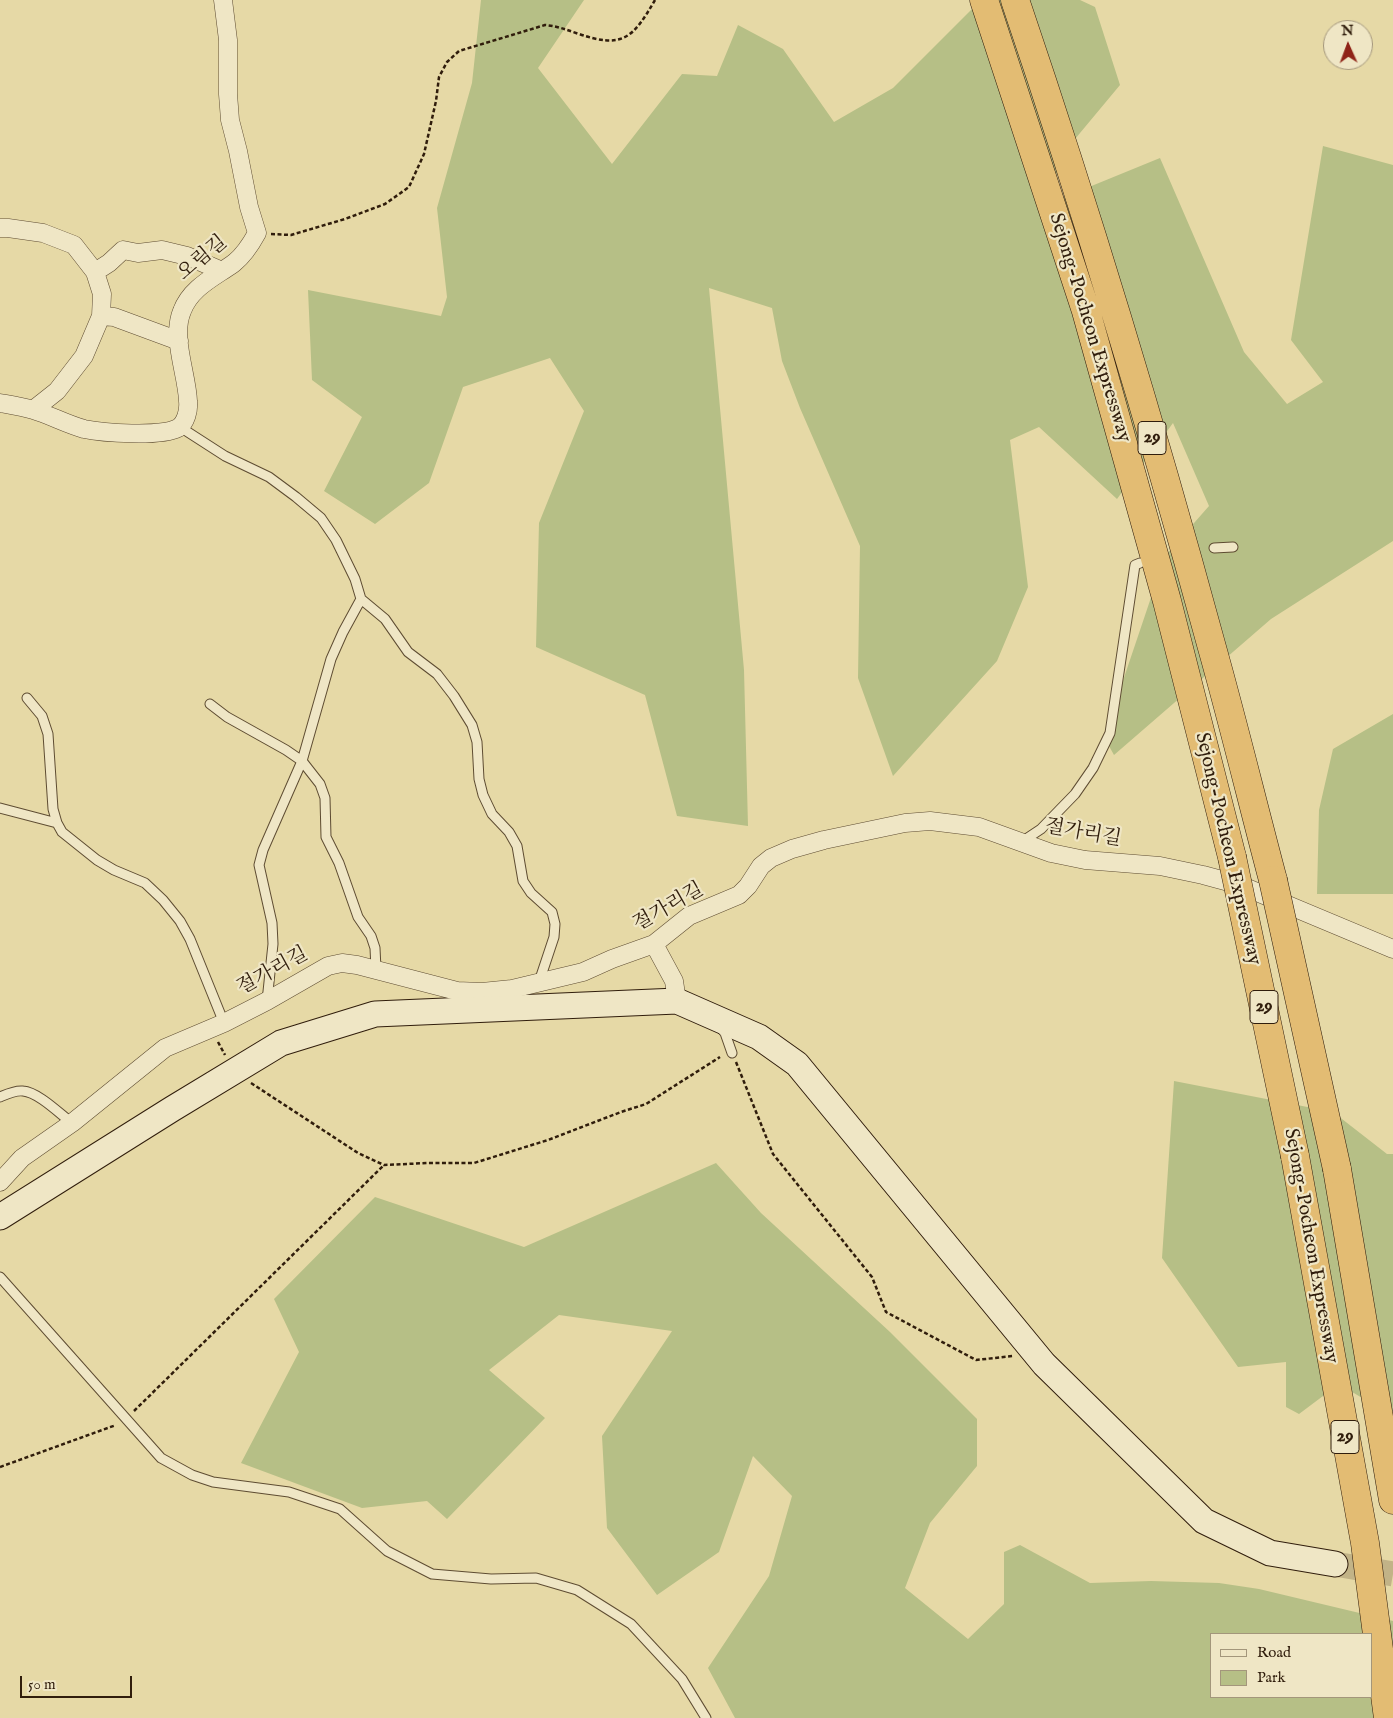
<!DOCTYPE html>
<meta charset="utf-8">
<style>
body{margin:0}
#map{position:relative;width:1393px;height:1718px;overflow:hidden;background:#e6d9a6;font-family:"IM FELL English",serif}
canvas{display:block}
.legend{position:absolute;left:1210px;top:1633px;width:162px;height:65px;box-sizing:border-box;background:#efe6c5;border:1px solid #a3967b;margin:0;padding:6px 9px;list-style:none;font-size:15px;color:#301d0c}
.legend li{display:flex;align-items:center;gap:10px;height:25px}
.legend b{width:25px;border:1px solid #a3967b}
.north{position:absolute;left:1323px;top:20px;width:50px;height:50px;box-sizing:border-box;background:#efe6c5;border:1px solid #a3967b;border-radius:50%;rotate:358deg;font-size:14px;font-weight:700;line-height:20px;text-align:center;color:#301d0c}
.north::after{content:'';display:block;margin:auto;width:18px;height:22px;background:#8f2418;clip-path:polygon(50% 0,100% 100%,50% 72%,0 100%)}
.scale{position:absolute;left:20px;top:1676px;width:112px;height:22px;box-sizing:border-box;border:2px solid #301d0c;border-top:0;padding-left:6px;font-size:15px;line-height:18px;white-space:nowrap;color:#301d0c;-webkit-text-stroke:4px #efe6c5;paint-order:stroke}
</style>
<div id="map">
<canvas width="1393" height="1718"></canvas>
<ul class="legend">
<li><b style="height:6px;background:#efe6c5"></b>Road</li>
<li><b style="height:14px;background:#b6bf86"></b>Park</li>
</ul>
<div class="north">N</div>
<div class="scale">50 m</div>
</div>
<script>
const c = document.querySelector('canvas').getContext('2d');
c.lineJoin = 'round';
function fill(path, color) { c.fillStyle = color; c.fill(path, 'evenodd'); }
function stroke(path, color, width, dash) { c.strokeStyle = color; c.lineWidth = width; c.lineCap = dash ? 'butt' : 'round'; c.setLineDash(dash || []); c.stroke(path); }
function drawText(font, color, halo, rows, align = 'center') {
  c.font = font + ' "IM FELL English","Noto Serif KR",serif'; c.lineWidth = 4.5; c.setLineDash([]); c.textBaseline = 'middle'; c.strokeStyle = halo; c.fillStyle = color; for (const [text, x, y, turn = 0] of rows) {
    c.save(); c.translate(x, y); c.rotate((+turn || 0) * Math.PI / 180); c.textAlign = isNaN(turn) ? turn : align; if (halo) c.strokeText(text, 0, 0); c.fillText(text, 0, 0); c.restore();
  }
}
fill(new Path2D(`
 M481 0H584L538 68 612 164 682 74 717 76 738 25 783 49 834 122 893 88 981 0H1080L1095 7 1120 85 1065 151 1045 205 1160 158 1244 352 1287 404 1323 382 1291 340 1323 146 1393 165V541L1271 619 1114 755 1104 737 1165 556 1209 506 1173 423 1117 499 1039 427 1010 440 1028 587 997 661 893 776 858 678 860 546 800 408 782 361 772 308 709 288 744 670 748 826 677 816 645 695 536 647 539 523 584 411 550 358 463 387 429 483 375 524 324 491 362 417 312 380 308 290 441 316 447 297 437 208 472 83Z
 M1393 714V894H1317L1319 810 1333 749Z
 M1174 1081 1333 1112 1387 1154H1393V1411L1377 1407 1339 1384 1299 1414 1286 1407V1362L1238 1367 1162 1258Z
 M716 1163 761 1213 890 1332 977 1419V1466L930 1523 905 1588 968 1639 1004 1604V1552L1020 1545 1090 1583 1151 1581 1219 1583 1259 1589 1393 1621V1718H735L708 1668 769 1576 792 1496 753 1456 719 1552 657 1595 607 1528 602 1436 672 1331 559 1315 489 1370 545 1418 447 1519 427 1501 362 1508 241 1463 299 1352 274 1299 375 1197 524 1247ZM1212 1634H1372V1697H1212Z`), '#b6bf86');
stroke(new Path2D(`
 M1335 1564 1393 1574`), '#c2b387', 25, [25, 12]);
const lane = new Path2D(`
 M180 427 225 456 269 477 296 497 321 518 336 540 355 579 361 599 385 619 408 652 437 674 454 696 472 725 477 742 479 779 483 795 492 814 509 832 517 846 523 881 531 893 552 912 555 924 554 937 539 982
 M1214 548 1233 547
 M27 698 42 716 48 734 53 809 57 823 62 832 97 860 114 870 145 883 163 900 180 921 190 939 224 1023
 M210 704 227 717 286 750 302 761 320 784 325 798 326 837 339 863 358 917 371 936 375 948 376 969
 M0 808 57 823
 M1020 843 1041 829 1075 794 1093 768 1110 733 1135 565 1140 563
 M267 1001 273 944 272 923 259 865 263 850 302 761 331 659 343 632 361 599
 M720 1027 725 1033 732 1053
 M0 1097C7 1094 15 1090 23 1091 38 1092 60 1114 72 1123
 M0 1277 161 1458 192 1475 213 1482 289 1492 340 1509 387 1551 432 1574 491 1579 536 1578 577 1590 631 1624 682 1679 706 1718`);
const street = new Path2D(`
 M0 228H8L43 233 74 245 95 272 102 294 101 316 84 356 57 391 33 410
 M95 272 109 263 123 250 138 253 162 250 187 256 222 271
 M101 316 114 317 179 341
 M0 403C11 405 23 407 33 410 50 415 66 424 84 429 103 433 161 437 178 428 186 423 189 410 188 401 187 374 171 337 182 311 191 287 215 277 234 263 244 255 251 244 257 233L249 207 238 151 230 120 228 94V40L223 0
 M654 944 674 981 677 1001
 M0 1182 22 1158 72 1123 165 1048 224 1023 267 1001 328 966 342 963 357 965 457 991 482 992 512 989 583 972 612 959 654 944 689 916 739 895 748 886 761 866 771 858 792 849 824 840 905 823 930 821 979 827 1051 853 1085 860 1160 866 1203 875 1240 885 1393 949`);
const secondary = new Path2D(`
 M0 1217 172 1109 281 1043 375 1014 677 1001 759 1037 797 1064 1044 1364 1204 1521 1270 1553 1335 1564`);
const highway = new Path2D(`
 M984 0 1086 311 1167 601 1232 857
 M1015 0C1087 212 1152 427 1211 644 1233 722 1252 801 1273 880
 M1295 1156 1365 1543 1388 1718
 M1337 1169 1393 1500`);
stroke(lane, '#5e4c32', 11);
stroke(street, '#5e4c32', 19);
stroke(secondary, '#301d0c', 27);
stroke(highway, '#301d0c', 29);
stroke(new Path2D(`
 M271 234 291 235 345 219 385 204 409 187 424 154 436 101 439 77 447 62 459 51 545 25C557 26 567 30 579 34 623 49 633 38 655 0
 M218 1042 225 1055
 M736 1062 773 1154 872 1277 886 1312 976 1360 1013 1356
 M251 1083 358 1153 384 1165 428 1163H474L548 1140 621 1112 646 1104 720 1057
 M134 1411 384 1165
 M0 1467 116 1425`), '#301d0c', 2.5, [4, 2.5]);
stroke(lane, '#efe6c5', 9);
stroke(street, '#efe6c5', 18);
stroke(secondary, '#efe6c5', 25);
stroke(highway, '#e3bc73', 28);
const highwayBridge = new Path2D(`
 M1232 857 1295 1156
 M1273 880 1337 1169`);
stroke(highwayBridge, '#301d0c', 29, []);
stroke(highwayBridge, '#e3bc73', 28);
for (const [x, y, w] of [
 [1152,438,28],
 [1264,1007,28],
 [1345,1437,28]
]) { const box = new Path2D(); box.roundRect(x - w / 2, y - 16.5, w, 33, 4); c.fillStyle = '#efe6c5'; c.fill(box); stroke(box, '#301d0c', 1); }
drawText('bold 19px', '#301d0c', null, [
 ["29",1152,438],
 ["29",1264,1007],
 ["29",1345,1437]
]);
drawText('20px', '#301d0c', '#efe6c5', [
 ["오림길",203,259,-40],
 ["Sejong-Pocheon Expressway",1089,328,73],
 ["절가리길",1083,834,10],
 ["Sejong-Pocheon Expressway",1227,849,77],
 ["절가리길",669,908,-30],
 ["절가리길",273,972,-29],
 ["Sejong-Pocheon Expressway",1310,1246,80]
]);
</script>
